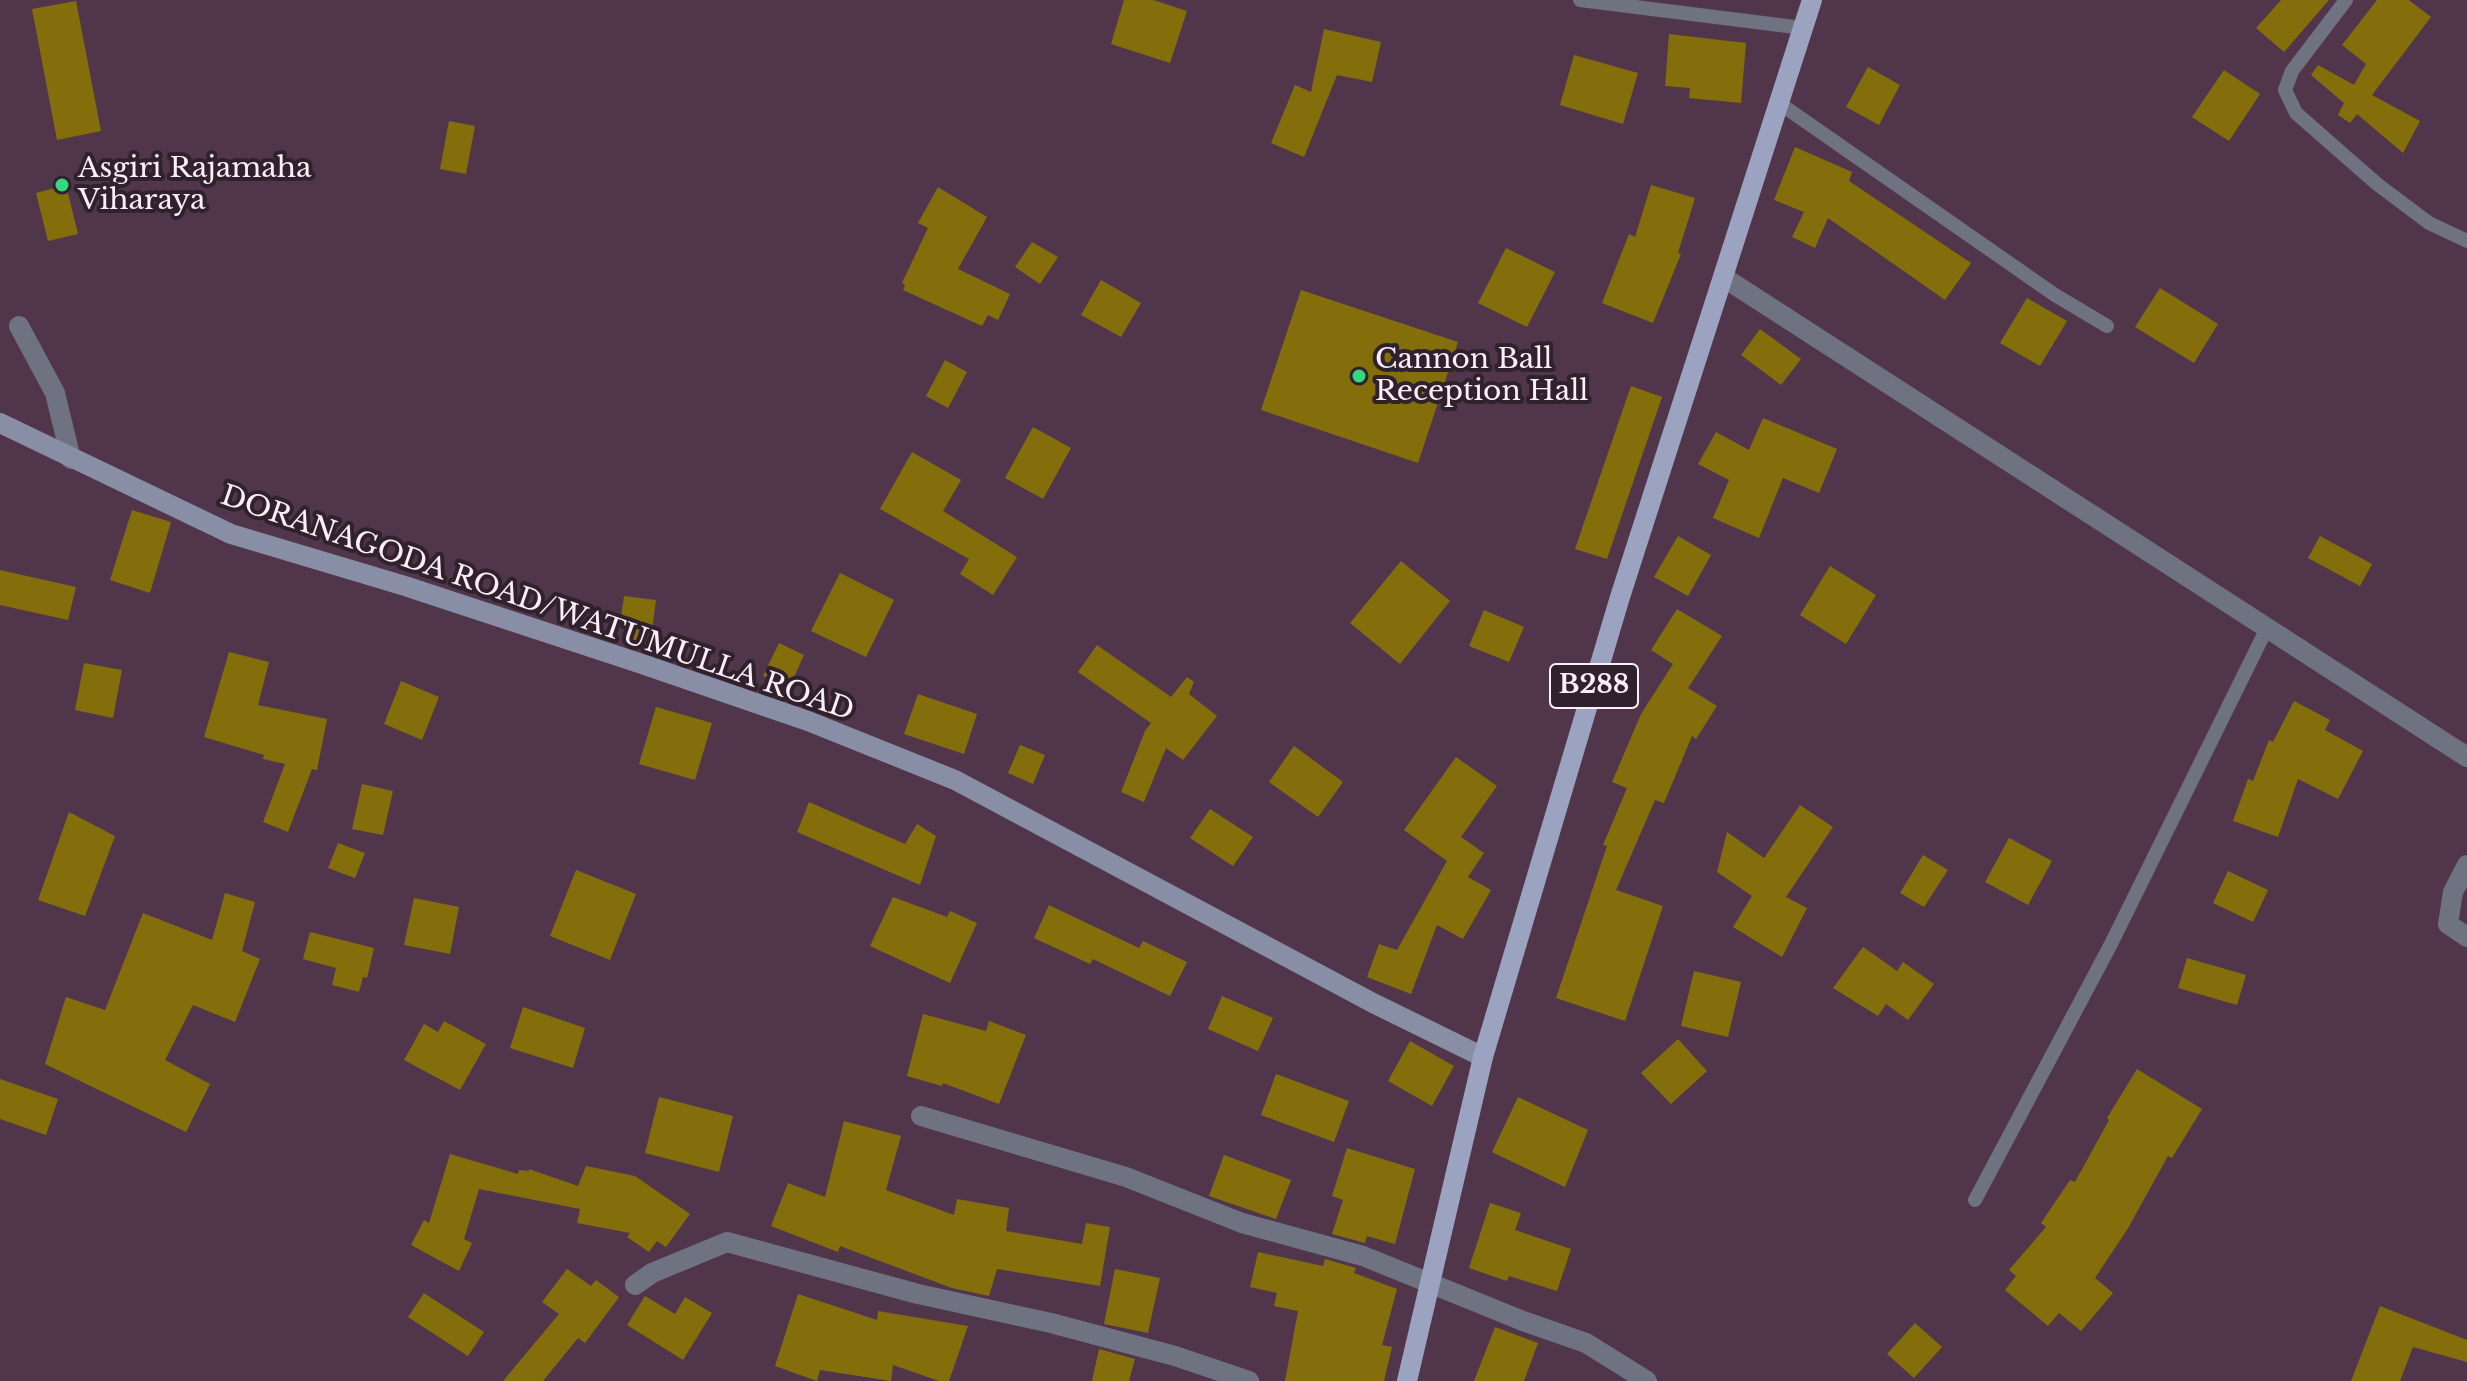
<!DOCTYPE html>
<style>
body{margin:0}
canvas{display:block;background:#51354b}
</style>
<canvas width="2467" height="1381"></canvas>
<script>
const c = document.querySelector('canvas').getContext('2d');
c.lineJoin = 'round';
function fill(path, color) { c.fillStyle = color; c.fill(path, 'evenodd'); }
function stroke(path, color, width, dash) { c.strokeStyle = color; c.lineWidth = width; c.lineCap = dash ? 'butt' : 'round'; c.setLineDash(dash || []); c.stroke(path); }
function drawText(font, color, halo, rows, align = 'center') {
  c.font = font + ' "Libre Baskerville",serif'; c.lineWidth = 8; c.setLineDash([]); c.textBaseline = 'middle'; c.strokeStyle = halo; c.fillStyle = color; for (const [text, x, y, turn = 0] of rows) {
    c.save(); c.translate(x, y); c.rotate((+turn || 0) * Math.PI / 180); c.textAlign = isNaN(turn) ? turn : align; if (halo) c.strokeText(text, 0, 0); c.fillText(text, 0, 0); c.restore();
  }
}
fill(new Path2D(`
 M1124 0H1153L1187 11 1170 63 1111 44Z
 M2281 0H2329L2284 52 2256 28Z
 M2377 0H2409L2431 17 2372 95 2420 121 2403 153 2357 114 2350 123 2338 115 2344 103 2311 75 2318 65 2354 85 2366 64 2342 45Z
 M76 1 101 131 57 140 32 9Z
 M1324 29 1381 42 1372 82 1337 75 1304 157 1271 143 1295 85 1311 92Z
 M1669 34 1746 43 1741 103 1689 98 1690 88 1665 86Z
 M1574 55 1638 73 1623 124 1560 105Z
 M1868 67 1900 85 1879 125 1846 107Z
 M2224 70 2260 94 2229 141 2192 117Z
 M449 121 475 126 466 174 440 169Z
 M1795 147 1852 172 1849 181 1971 263 1945 300 1828 218 1815 248 1792 237 1804 212 1774 200Z
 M66 185 78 234 48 241 36 193Z
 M1651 185 1695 198 1678 253 1681 254 1653 323 1602 303 1629 234 1635 237Z
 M938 187 987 217 958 269 1010 294 998 320 988 315 982 326 903 290 905 285 902 283 928 228 918 223Z
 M1032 242 1058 257 1040 284 1015 267Z
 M1506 248 1555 272 1527 327 1478 303Z
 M1101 280 1141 303 1121 337 1081 315Z
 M2160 288 2218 324 2194 363 2135 327Z
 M1301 290 1458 342 1418 463 1261 410Z
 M2027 298 2067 321 2040 366 2000 343Z
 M1760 329 1801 359 1781 385 1741 355Z
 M945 360 967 372 948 408 926 396Z
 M1631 386 1662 397 1607 559 1575 549Z
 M1763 418 1837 449 1819 493 1783 478 1759 538 1713 518 1729 480 1698 464 1716 432 1749 450Z
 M1033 427 1071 448 1043 499 1005 478Z
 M912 452 961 480 943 511 1017 557 993 595 960 574 969 559 880 509Z
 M132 510 171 522 150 593 110 580Z
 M1678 536 1711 555 1688 596 1654 577Z
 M2320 536 2372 564 2360 586 2308 558Z
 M1401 561 1450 601 1400 664 1350 623Z
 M1830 566 1876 595 1846 644 1800 615Z
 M0 570 76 587 68 620 0 605Z
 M840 573 894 600 866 657 811 631Z
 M624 596 656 600 650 646 624 642 627 626 620 625Z
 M1677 609 1722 636 1688 688 1717 706 1696 739 1692 736 1664 803 1655 800 1616 890 1663 906 1625 1021 1556 998 1607 846 1603 845 1627 788 1612 782 1641 714 1673 664 1651 650Z
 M1484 610 1524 627 1509 662 1469 646Z
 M779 643 804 655 789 688 763 676Z
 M1097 645 1171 697 1187 677 1194 682 1189 694 1217 716 1183 760 1166 748 1144 802 1121 792 1145 731 1151 723 1078 672Z
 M229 652 269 662 258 705 327 719 317 770 312 769 288 832 263 822 285 764 263 759 264 755 204 737Z
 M84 663 122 670 113 718 75 710Z
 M401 681 439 697 422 740 384 724Z
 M918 694 977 714 964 754 904 734Z
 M2294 701 2330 720 2325 730 2363 751 2338 799 2298 779 2278 837 2233 821 2248 779 2253 781 2269 740 2273 742Z
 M656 707 712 723 695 780 639 764Z
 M1020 745 1045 755 1033 784 1008 773Z
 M1294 746 1343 782 1318 817 1269 782Z
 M1456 757 1497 786 1461 837 1484 853 1468 877 1491 890 1463 939 1437 925 1411 994 1367 977 1379 944 1397 950 1447 861 1404 830Z
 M362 784 393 791 383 835 352 829Z
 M809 802 905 844 917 824 936 836 920 885 797 832Z
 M1800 805 1833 827 1786 897 1807 908 1782 957 1733 927 1752 896 1717 872 1727 832 1764 858Z
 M1210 809 1253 837 1233 866 1190 838Z
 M69 812 115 836 85 916 38 900Z
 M2009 838 2052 861 2028 905 1985 882Z
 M338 843 365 853 355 878 328 868Z
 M1923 855 1948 870 1924 907 1900 893Z
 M576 870 636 894 610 960 550 936Z
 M2228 871 2268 890 2253 922 2213 903Z
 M225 893 255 902 242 951 260 959 235 1022 193 1005 165 1060 210 1084 186 1132 45 1064 66 997 105 1010 143 913 212 940Z
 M893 897 947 917 950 911 977 923 950 983 870 946Z
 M414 898 459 907 450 954 404 945Z
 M1049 905 1139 948 1143 941 1187 962 1170 996 1093 959 1090 964 1034 938Z
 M310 932 374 948 367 978 363 977 359 992 332 985 336 968 303 959Z
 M1863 947 1897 971 1903 962 1934 984 1908 1020 1886 1004 1878 1016 1833 988Z
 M2187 958 2246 975 2237 1005 2178 988Z
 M1694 971 1741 982 1728 1037 1681 1026Z
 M1222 996 1273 1018 1258 1051 1208 1029Z
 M523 1007 585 1028 573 1068 510 1048Z
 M923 1014 986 1031 989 1021 1026 1035 999 1104 943 1083 942 1086 907 1076Z
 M444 1021 486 1044 460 1090 404 1060 424 1024 438 1032Z
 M1678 1039 1707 1071 1671 1104 1641 1073Z
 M1410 1041 1454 1066 1432 1106 1388 1081Z
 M2137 1069 2202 1109 2172 1158 2168 1156 2127 1230 2095 1278 2113 1293 2081 1331 2059 1313 2048 1326 2005 1290 2016 1276 2009 1270 2046 1227 2041 1223 2070 1180 2075 1182 2109 1120 2107 1118Z
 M1276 1074 1349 1101 1334 1142 1261 1115Z
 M0 1079 58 1099 46 1135 0 1119Z
 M659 1097 733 1116 719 1172 645 1153Z
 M1518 1097 1588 1130 1565 1187 1492 1152Z
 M844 1121 901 1136 886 1190 954 1215 957 1199 1009 1208 1006 1231 1082 1244 1086 1223 1110 1227 1100 1286 997 1269 989 1296 952 1288 840 1246 838 1252 771 1226 788 1183 825 1197Z
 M1347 1148 1415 1169 1395 1244 1367 1236 1365 1243 1332 1234 1343 1200 1332 1196Z
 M450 1154 518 1174 519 1170 529 1171V1169L578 1186 586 1166 635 1176 690 1214 666 1247 657 1241 649 1252 627 1237 630 1233 577 1223 580 1209 479 1189 464 1239 472 1243 459 1271 411 1245 424 1220 429 1223Z
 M1224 1155 1291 1180 1276 1219 1209 1196Z
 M1490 1203 1521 1213 1515 1230 1571 1249 1557 1291 1509 1276 1507 1281 1469 1268Z
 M1258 1252 1323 1266 1325 1259 1356 1268 1354 1273 1397 1289 1382 1345 1392 1347 1384 1381H1285L1298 1311 1274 1306 1277 1293 1250 1287Z
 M567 1269 591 1286 596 1280 619 1297 585 1343 578 1338 543 1381H503L559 1314 542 1302Z
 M1115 1269 1160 1278 1148 1333 1104 1324Z
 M424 1293 484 1332 468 1356 408 1317Z
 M798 1294 877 1320 878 1311 968 1326 949 1381H939L893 1365 891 1381 820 1370 817 1381 775 1366Z
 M645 1296 675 1314 685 1297 712 1313 683 1360 627 1325Z
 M2380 1306 2467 1340V1362L2413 1347 2400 1381H2351Z
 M1915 1323 1942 1347 1914 1378 1887 1354Z
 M1495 1327 1538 1343 1524 1381H1474Z
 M1099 1349 1135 1359 1129 1381H1092Z`), '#846e0b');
stroke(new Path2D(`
 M1580 0 1803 28
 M2346 0 2292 71 2285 90 2296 113 2377 184 2429 223 2467 241
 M1779 103 2055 295 2107 326
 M1975 1200 2111 944 2267 628`), '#6f7281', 14);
stroke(new Path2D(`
 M1723 277 2467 757
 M19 326 55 393 71 459
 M2467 865 2453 892 2448 924 2467 937
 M921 1116 1126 1177 1242 1223 1363 1256 1523 1321 1586 1343 1647 1381
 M635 1285 652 1273 727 1242 918 1294 1051 1323 1175 1356 1249 1381`), '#6f7281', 20);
stroke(new Path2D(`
 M0 423 231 534 405 586 639 663 808 721 955 780 1373 1003 1483 1057`), '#888ea5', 20);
stroke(new Path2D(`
 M1407 1381 1483 1057 1620 597 1812 0`), '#9ca3c1', 20);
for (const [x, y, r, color] of [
 [62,185,8,"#33d881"],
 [1359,376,8,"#33d881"]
]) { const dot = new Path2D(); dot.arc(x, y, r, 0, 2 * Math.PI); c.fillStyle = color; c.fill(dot); stroke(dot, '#2f222c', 3); }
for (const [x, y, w] of [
 [1594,686,88]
]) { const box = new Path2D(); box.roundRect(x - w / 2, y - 22, w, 44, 6); c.fillStyle = '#2f222c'; c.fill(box); stroke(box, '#feecf9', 2); }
drawText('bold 26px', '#feecf9', null, [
 ["B288",1594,686]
]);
drawText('28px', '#feecf9', '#2f222c', [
 ["Asgiri Rajamaha",78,169],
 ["Viharaya",78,201],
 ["Cannon Ball",1375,360],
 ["Reception Hall",1375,392]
], 'left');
drawText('28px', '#feecf9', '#2f222c', [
 ["DORANAGODA ROAD/WATUMULLA ROAD",537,604,19]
]);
</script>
